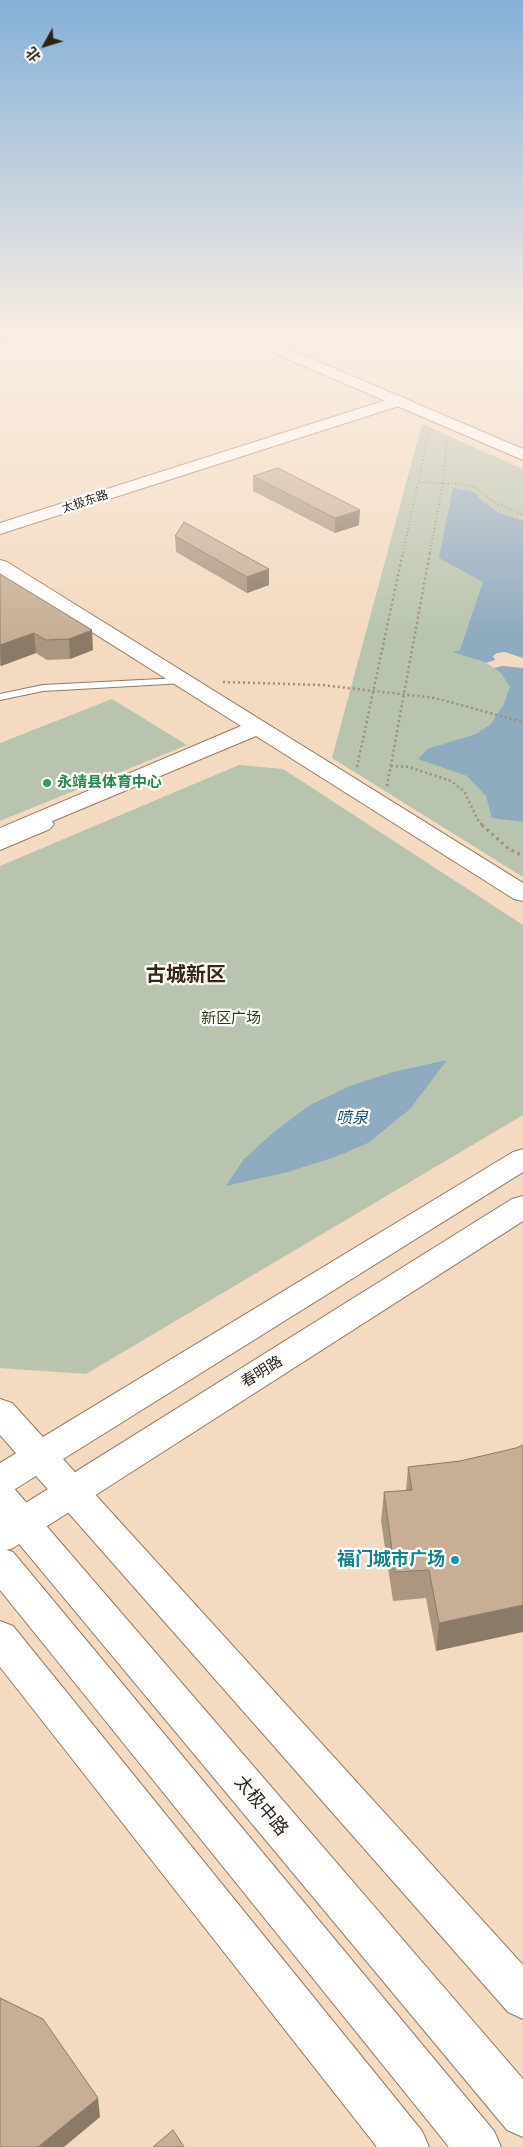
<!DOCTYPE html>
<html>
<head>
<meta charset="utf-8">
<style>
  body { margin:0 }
  #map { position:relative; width:523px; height:2147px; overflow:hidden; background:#f4dac0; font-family:"IBM Plex Sans","Noto Sans SC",sans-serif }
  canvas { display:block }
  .north { position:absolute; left:20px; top:20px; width:50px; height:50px; -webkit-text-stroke:4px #fff; paint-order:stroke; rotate:231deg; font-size:14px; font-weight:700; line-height:20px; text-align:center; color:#2c2319 }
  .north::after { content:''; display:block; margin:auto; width:18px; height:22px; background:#2c2319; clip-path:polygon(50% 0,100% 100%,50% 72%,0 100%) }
</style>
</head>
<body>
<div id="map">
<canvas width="523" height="2147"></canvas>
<div class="north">北</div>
</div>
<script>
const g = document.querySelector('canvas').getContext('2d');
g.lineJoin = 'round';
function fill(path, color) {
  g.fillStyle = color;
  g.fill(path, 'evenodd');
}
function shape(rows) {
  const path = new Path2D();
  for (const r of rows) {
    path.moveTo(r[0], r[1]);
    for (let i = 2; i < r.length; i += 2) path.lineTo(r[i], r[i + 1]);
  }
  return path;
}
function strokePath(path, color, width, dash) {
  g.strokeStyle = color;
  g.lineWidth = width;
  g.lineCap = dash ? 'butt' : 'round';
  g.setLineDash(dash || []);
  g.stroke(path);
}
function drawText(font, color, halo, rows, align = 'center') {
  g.font = font + ' "IBM Plex Sans","Noto Sans SC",sans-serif';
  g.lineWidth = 4.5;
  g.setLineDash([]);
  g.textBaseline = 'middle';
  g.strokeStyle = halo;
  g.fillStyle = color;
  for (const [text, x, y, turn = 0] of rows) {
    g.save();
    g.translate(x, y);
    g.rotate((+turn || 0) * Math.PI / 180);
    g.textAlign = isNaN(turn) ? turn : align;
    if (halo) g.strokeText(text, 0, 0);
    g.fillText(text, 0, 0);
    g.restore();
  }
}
const green = shape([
  [0,335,44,335,0,347],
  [422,424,523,469,523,877,332,758],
  [112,699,187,745,0,821,0,743],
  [239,765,283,769,523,925,523,1115,86,1374,0,1368,0,866]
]);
const water = shape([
  [453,488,474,492,480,499,497,512,523,521,523,822,492,818,486,796,467,776,418,759,427,749,476,734,490,725,504,704,510,687,501,673,485,662,452,652,460,650,483,582,439,558],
  [447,1060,410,1109,368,1143,335,1157,288,1172,226,1186,244,1159,275,1131,310,1105,350,1086,393,1072]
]);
const pier = shape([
  [505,652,523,658,523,668,502,666,494,668,486,663,495,660,493,656,497,653]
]);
const pathFar2 = shape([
  [420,482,460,484,475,487,494,502,523,515],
  [403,553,429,431],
  [430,553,443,483,447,440]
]);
const pathFar1 = shape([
  [223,682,322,685,435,698,523,722],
  [391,766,409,767,451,781,464,791,479,822,484,826],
  [357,767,403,552],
  [387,786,430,552]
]);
const path = shape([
  [482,825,509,849,523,856]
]);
const service = shape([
  [180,678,185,681,184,683,43,691,0,700,0,694,43,685,180,678]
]);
const minor = shape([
  [42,817,50,819,54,824,50,829,0,850,0,834,42,817],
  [0,1399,12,1403,523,1965,523,2019,508,2012,0,1435,0,1399],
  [0,1621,13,1626,422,2131,429,2147,377,2147,0,1667,0,1621]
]);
const tertiary = shape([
  [399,396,405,398,407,401,405,404,0,534,0,523,399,396],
  [0,560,7,562,523,883,523,901,514,899,256,736,0,843,0,828,241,726,0,574,0,560]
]);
const secondary = shape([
  [237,335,256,335,523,449,523,460,239,338,237,335],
  [0,1482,12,1486,523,2079,523,2137,507,2130,0,1521,0,1482],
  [0,1548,13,1552,494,2131,501,2147,449,2147,0,1590,0,1548]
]);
const primary = shape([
  [523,1149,523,1172,12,1491,0,1495,0,1463,513,1152,523,1149],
  [523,1196,523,1221,13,1548,0,1552,0,1519,512,1199,523,1196]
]);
const wall = shape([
  [253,476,359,525,335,533,253,491],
  [175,536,269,569,269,585,247,593,176,552],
  [0,574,93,650,70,659,47,660,36,653,1,666,0,665],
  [460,1461,436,1651,426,1598,393,1601,381,1521,384,1492,406,1491,408,1467]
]);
const shadedWall = shape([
  [360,510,359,525,335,533,335,518],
  [269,569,269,585,247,593,247,577],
  [92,630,93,650,70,659,69,639],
  [34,633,36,653,1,666,0,645],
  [523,1605,523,1632,436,1651,439,1623],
  [98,2098,100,2117,64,2147,38,2147]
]);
const building = shape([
  [278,468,360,510,335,518,253,476,278,468],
  [184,522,269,569,247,577,175,536,184,522],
  [0,574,92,630,69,639,46,640,34,633,0,645,0,574],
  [523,1445,523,1605,439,1623,429,1570,395,1572,384,1492,412,1490,408,1467,460,1461,516,1448,523,1445],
  [0,1998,43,2019,98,2098,38,2147,0,2147,0,1998],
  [173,2130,184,2147,153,2147,173,2130]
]);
const markers = [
  [47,783,5,"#2e9e5b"],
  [455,1560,5,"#0f9aa8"]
];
const farStreetnames = [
  ["太极东路",85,502,-18]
];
const leisureNames = [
  ["永靖县体育中心",57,783]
];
const parkNames = [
  ["新区广场",231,1019]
];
const streetNames = [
  ["春明路",262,1372,-32]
];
const waterNames = [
  ["喷泉",352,1118]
];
const nearCulturenames = [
  ["福门城市广场",445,1560]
];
const nearStreetnames = [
  ["太极中路",261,1806,50]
];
const districtNames = [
  ["古城新区",186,975]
];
fill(green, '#b8c4ae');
fill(water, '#8fabbf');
fill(pier, '#f4dac0');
strokePath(service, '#927b63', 2);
strokePath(minor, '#927b63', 2);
strokePath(tertiary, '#927b63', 2);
strokePath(secondary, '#927b63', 2);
strokePath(primary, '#927b63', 2);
strokePath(pathFar2, '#a08d7a', 2, [1, 2.5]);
strokePath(pathFar1, '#a08d7a', 2.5, [2, 3]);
strokePath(path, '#a08d7a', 3, [2.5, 4]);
fill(service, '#fff');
fill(minor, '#fff');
fill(tertiary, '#fff');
fill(secondary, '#fff');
fill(primary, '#fff');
fill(wall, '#ab9680');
fill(shadedWall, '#8b7a68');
fill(building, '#c7ae95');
strokePath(building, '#8b7a68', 1);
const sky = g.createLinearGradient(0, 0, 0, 636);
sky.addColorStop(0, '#84b0d8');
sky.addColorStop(0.53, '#faeee3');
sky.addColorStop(1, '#faeee300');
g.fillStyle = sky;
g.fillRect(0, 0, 523, 636);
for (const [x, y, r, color] of markers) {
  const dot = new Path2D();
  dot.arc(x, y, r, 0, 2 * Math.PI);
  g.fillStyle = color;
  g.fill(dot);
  strokePath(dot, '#fff', 2);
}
drawText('12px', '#2c2319', '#fff', farStreetnames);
drawText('bold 15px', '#27864d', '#fff', leisureNames, 'left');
drawText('15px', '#263b0e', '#fff', parkNames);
drawText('15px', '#2c2319', '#fff', streetNames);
drawText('italic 16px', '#1b4c6a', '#fff', waterNames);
drawText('bold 18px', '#0d838f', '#fff', nearCulturenames, 'right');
drawText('18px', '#2c2319', '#fff', nearStreetnames);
drawText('bold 20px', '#3a2610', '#fff', districtNames);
</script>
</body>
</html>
